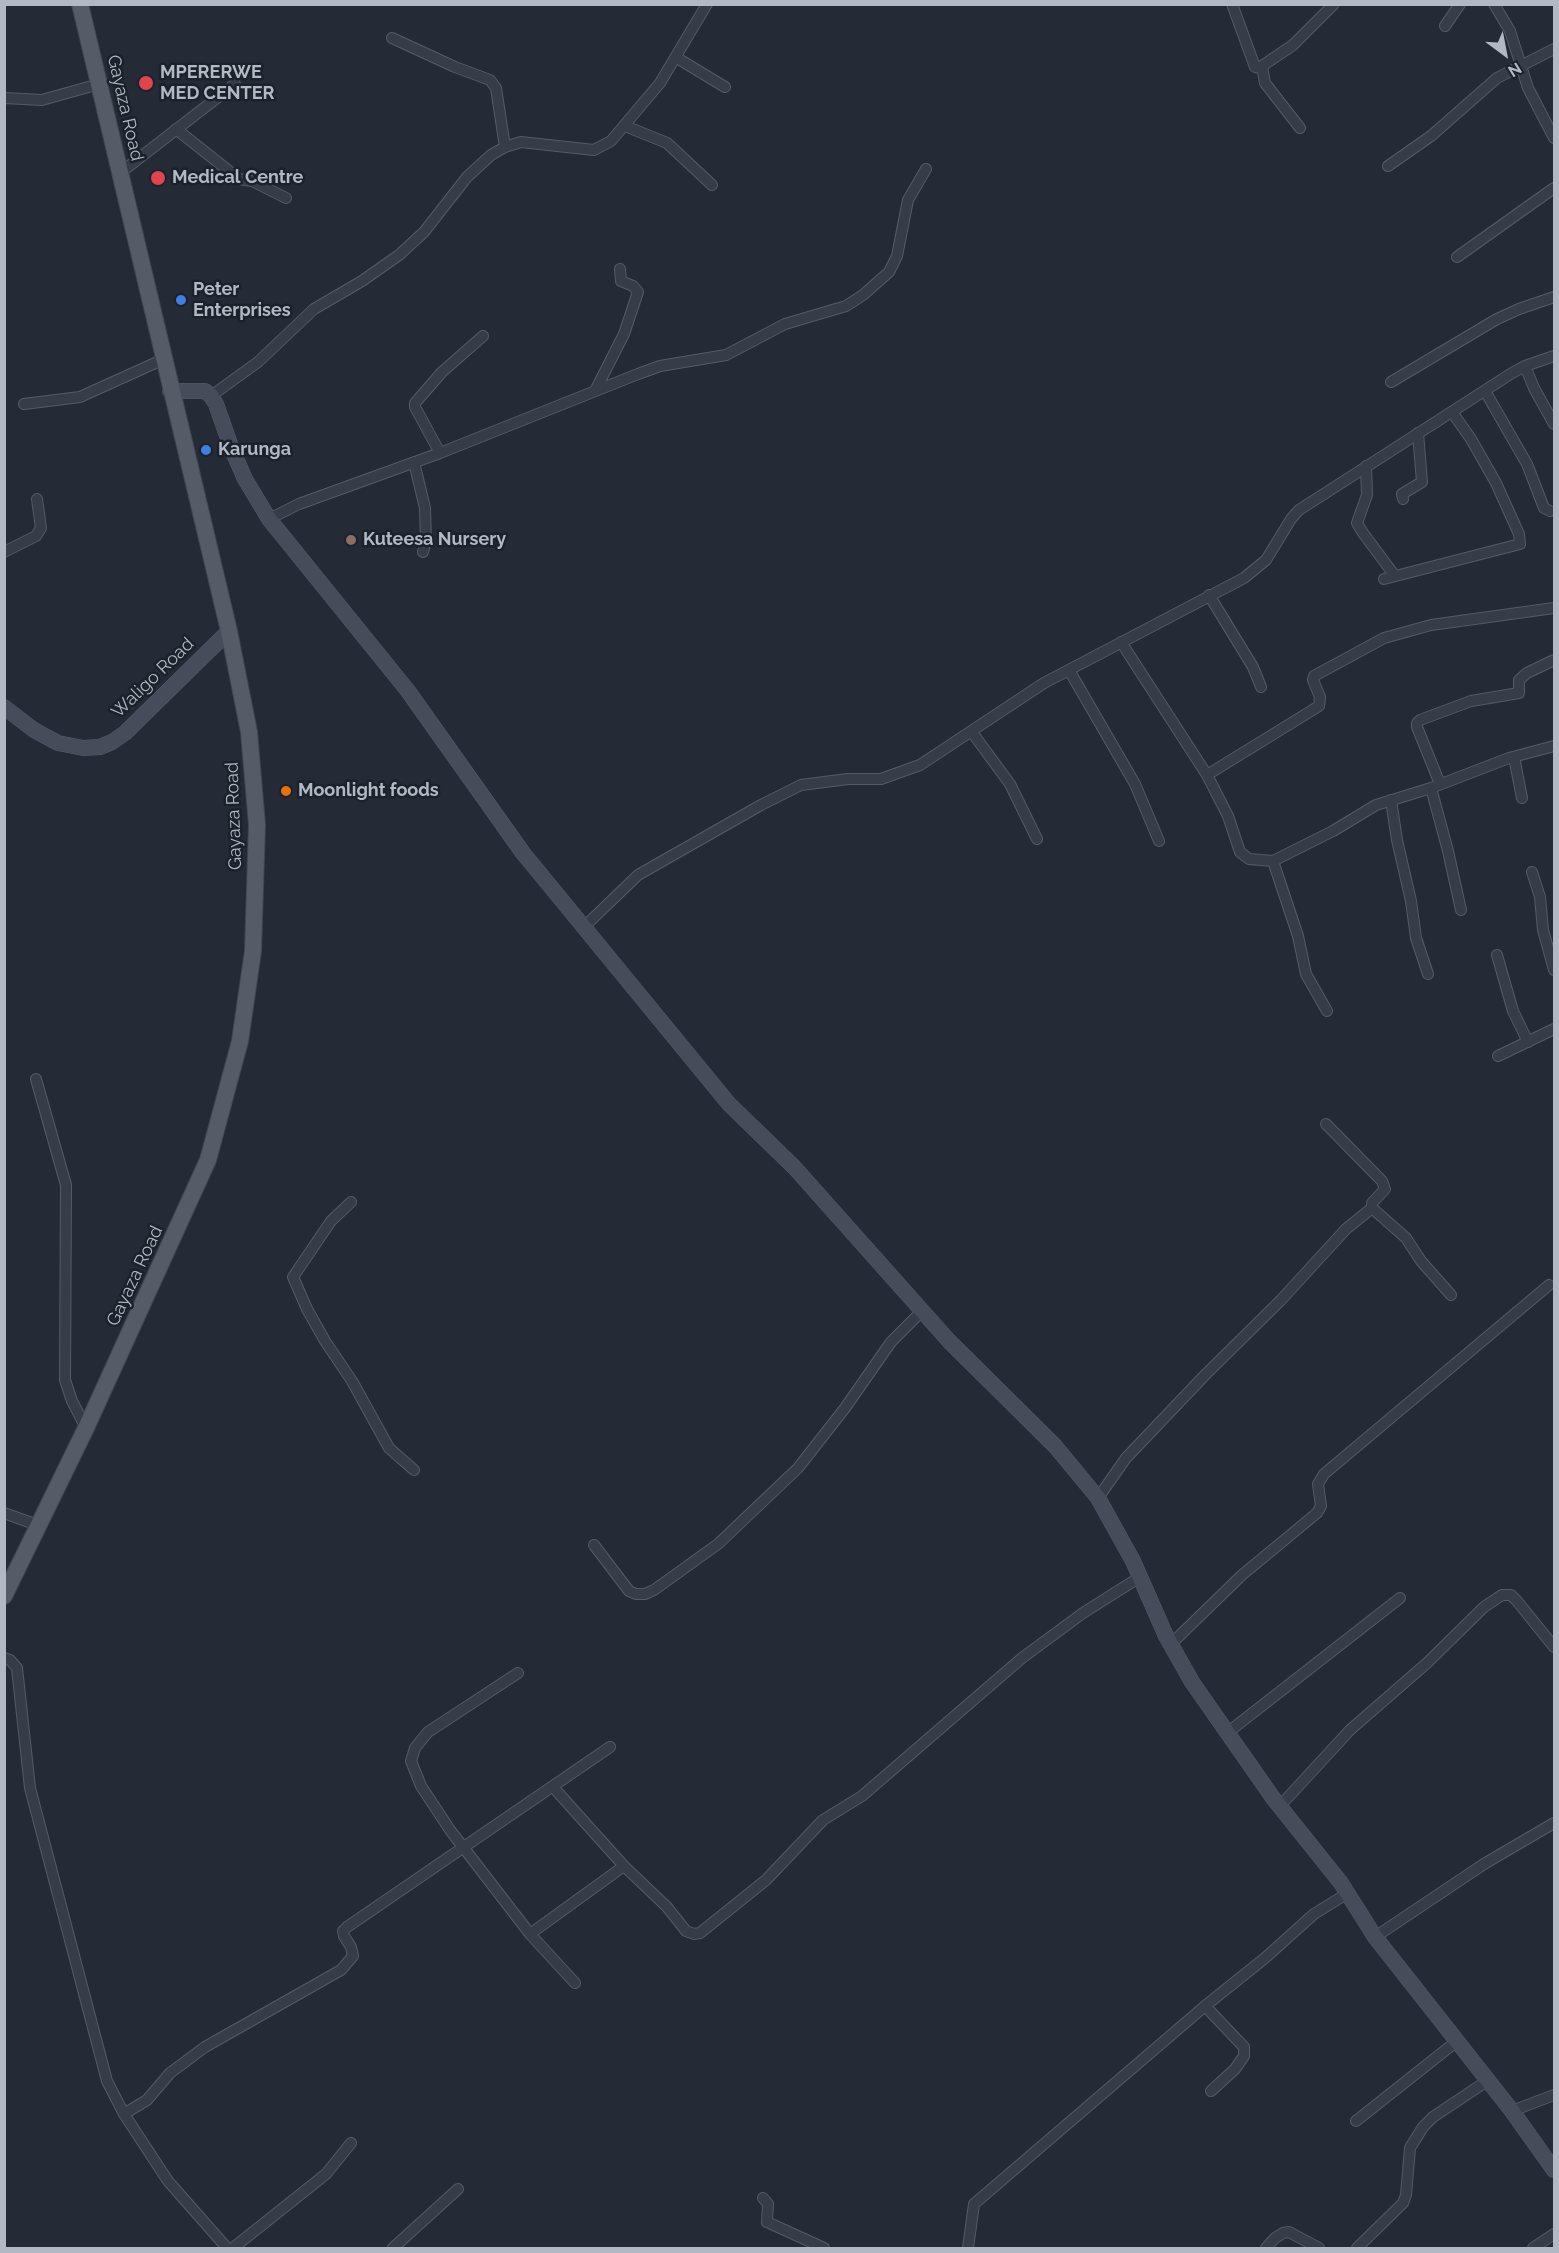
<!DOCTYPE html>
<html>
<head>
<meta charset="utf-8">
<style>
  body { margin:0 }
  #map { position:relative; width:1559px; height:2253px; overflow:hidden; background:#242b37; font-family:Raleway,sans-serif }
  canvas { display:block }
  .frame { position:absolute; inset:0; border:6px solid #b2b8c4; pointer-events:none }
  .north { position:absolute; left:1475px; top:24px; width:60px; height:60px; -webkit-text-stroke:4px #1c222c; paint-order:stroke; rotate:148deg; font-size:16px; font-weight:700; line-height:24px; text-align:center; color:#b2b8c4 }
  .north::after { content:''; display:block; margin:auto; width:21px; height:27px; background:#b2b8c4; clip-path:polygon(50% 0,100% 100%,50% 72%,0 100%) }
</style>
</head>
<body>
<div id="map">
<canvas width="1559" height="2253"></canvas>
<div class="frame"></div>
<div class="north">N</div>
</div>
<script>
const g = document.querySelector('canvas').getContext('2d');
g.lineJoin = 'round';
function shape(rows) {
  const path = new Path2D();
  for (const r of rows) {
    path.moveTo(r[0], r[1]);
    for (let i = 2; i < r.length; i += 2) path.lineTo(r[i], r[i + 1]);
  }
  return path;
}
function strokePath(path, color, width, dash) {
  g.strokeStyle = color;
  g.lineWidth = width;
  g.lineCap = dash ? 'butt' : 'round';
  g.setLineDash(dash || []);
  g.stroke(path);
}
function drawText(font, color, halo, rows, align = 'center') {
  g.font = font + ' Raleway,sans-serif';
  g.lineWidth = 5;
  g.setLineDash([]);
  g.textBaseline = 'middle';
  g.strokeStyle = halo;
  g.fillStyle = color;
  for (const [text, x, y, turn = 0] of rows) {
    g.save();
    g.translate(x, y);
    g.rotate((+turn || 0) * Math.PI / 180);
    g.textAlign = isNaN(turn) ? turn : align;
    if (halo) g.strokeText(text, 0, 0);
    g.fillText(text, 0, 0);
    g.restore();
  }
}
const street = shape([
  [1232,4,1255,67,1259,68,1293,45,1334,4],
  [1494,4,1510,31,1528,88,1554,138],
  [1445,26,1460,4],
  [392,38,455,67,490,80,496,88,505,147],
  [677,58,725,87],
  [1262,67,1265,83,1300,128],
  [4,98,42,100,99,84],
  [625,126,667,143,712,185],
  [176,129,239,179,252,181,286,198],
  [1388,166,1431,136,1497,78,1554,49],
  [120,173,235,84],
  [1457,257,1554,188],
  [1525,366,1534,388,1554,424],
  [1391,382,1497,319,1519,309,1554,297],
  [595,391,624,334,638,292,633,286,621,281,620,269],
  [1485,391,1527,464,1544,508,1550,511],
  [211,396,258,362,314,309,362,281,399,255,424,232,467,177,491,155,505,147,521,142,594,150,611,141,660,83,707,4],
  [24,404,80,397,164,359],
  [440,453,415,407,415,403,442,372,483,336],
  [414,462,425,508,426,541,423,552],
  [1366,466,1367,495,1357,523,1363,533,1395,576],
  [1403,499,1402,494,1422,482,1418,433],
  [269,519,299,504,440,453,638,374,660,366,726,355,785,324,846,306,863,295,889,272,897,256,908,200,926,169],
  [4,552,36,536,41,528,37,499],
  [1384,579,1520,544,1519,534,1496,483,1471,439,1452,412],
  [1209,595,1253,667,1261,687],
  [1121,642,1207,775,1228,816,1240,852,1249,859,1273,861,1333,831,1376,805,1431,788,1509,758,1554,746],
  [1069,670,1135,784,1159,841],
  [971,731,1010,784,1037,839],
  [1514,757,1522,798],
  [1207,775,1319,706,1320,697,1313,680,1314,676,1384,638,1431,625,1554,608],
  [1440,784,1417,727,1417,723,1420,720,1471,701,1519,693,1519,680,1527,673,1554,660],
  [1431,788,1448,851,1461,910],
  [1391,800,1397,840,1411,901,1416,938,1428,974],
  [1273,861,1298,936,1306,974,1327,1011],
  [1532,872,1540,897,1543,930,1554,970],
  [584,927,638,875,761,805,801,785,848,779,881,779,920,765,1044,683,1244,578,1266,560,1291,519,1299,510,1512,373,1525,366,1554,356],
  [1497,955,1513,1011,1528,1042],
  [1498,1056,1554,1029],
  [36,1079,66,1185,65,1380,72,1401,86,1428],
  [1326,1124,1382,1181,1385,1189,1372,1203,1372,1208,1406,1238,1421,1261,1451,1295],
  [351,1202,331,1221,293,1277,307,1309,325,1341,352,1381,389,1448,414,1470],
  [1098,1498,1126,1458,1205,1375,1281,1300,1346,1229,1372,1208],
  [4,1513,40,1526],
  [594,1545,629,1591,636,1594,645,1594,654,1590,718,1544,798,1468,845,1408,891,1342,922,1311],
  [1171,1644,1242,1575,1317,1513,1321,1506,1318,1484,1324,1474,1549,1285],
  [4,1658,10,1660,17,1668,30,1788,107,2081,124,2114,168,2181,227,2248],
  [518,1673,428,1732,415,1748,411,1761,421,1786,450,1830,530,1934,575,1983],
  [1227,1733,1400,1598],
  [553,1787,624,1866,667,1907,686,1931,694,1934,700,1933,766,1880,823,1820,862,1796,1022,1658,1083,1613,1140,1577],
  [1280,1806,1350,1730,1427,1663,1484,1607,1502,1595,1511,1595,1517,1601,1554,1647],
  [530,1934,624,1866],
  [1375,1937,1484,1864,1554,1823],
  [1211,2091,1235,2069,1244,2056,1244,2047,1205,2006,1265,1958,1314,1914,1348,1893],
  [1512,2111,1554,2095],
  [124,2114,147,2100,170,2073,205,2047,341,1970,353,1956,351,1947,344,1936,343,1931,347,1927,610,1747],
  [1356,2121,1457,2041],
  [763,2198,768,2204,767,2222,824,2248],
  [233,2248,326,2174,351,2143],
  [393,2248,458,2189],
  [968,2248,974,2204,1205,2006],
  [1266,2248,1275,2238,1283,2233,1289,2232,1319,2248],
  [1357,2248,1403,2203,1406,2195,1410,2148,1423,2127,1433,2117,1487,2081],
  [1533,2248,1554,2234]
]);
const secondary = shape([
  [170,391,205,391,211,396,216,404,231,447,245,479,269,519,408,691,523,853,729,1104,794,1167,949,1341,1055,1446,1098,1498,1133,1561,1166,1636,1192,1682,1273,1798,1341,1883,1375,1937,1512,2111,1554,2170],
  [4,707,34,730,58,743,83,748,100,747,112,742,125,733,229,631]
]);
const primary = shape([
  [4,1596,86,1428,208,1160,240,1041,253,951,257,825,249,732,229,631,80,4]
]);
const markers = [
  [146,83,8,"#e0444e"],
  [158,178,8,"#e0444e"],
  [181,300,6,"#3f7fe0"],
  [206,450,6,"#3f7fe0"],
  [351,540,6,"#8d6e63"],
  [286,791,6,"#e8710a"]
];
const poiNames = [
  ["MPERERWE",160,73],
  ["MED CENTER",160,94],
  ["Medical Centre",172,178],
  ["Peter",193,290],
  ["Enterprises",193,311],
  ["Karunga",218,450],
  ["Kuteesa Nursery",363,540],
  ["Moonlight foods",298,791]
];
const streetNames = [
  ["Gayaza Road",125,108,77],
  ["Waligo Road",153,678,-44],
  ["Gayaza Road",234,816,-92],
  ["Gayaza Road",135,1276,-65]
];
strokePath(street, '#555b66', 12);
strokePath(secondary, '#555b66', 16);
strokePath(primary, '#404651', 18);
strokePath(street, '#373d48', 10);
strokePath(secondary, '#464c5a', 15);
strokePath(primary, '#555c68', 16);
for (const [x, y, r, color] of markers) {
  const dot = new Path2D();
  dot.arc(x, y, r, 0, 2 * Math.PI);
  g.fillStyle = color;
  g.fill(dot);
  strokePath(dot, '#1c222c', 2);
}
drawText('bold 18px', '#b2b8c4', '#1c222c', poiNames, 'left');
drawText('18px', '#b2b8c4', '#1c222c', streetNames);
</script>
</body>
</html>
